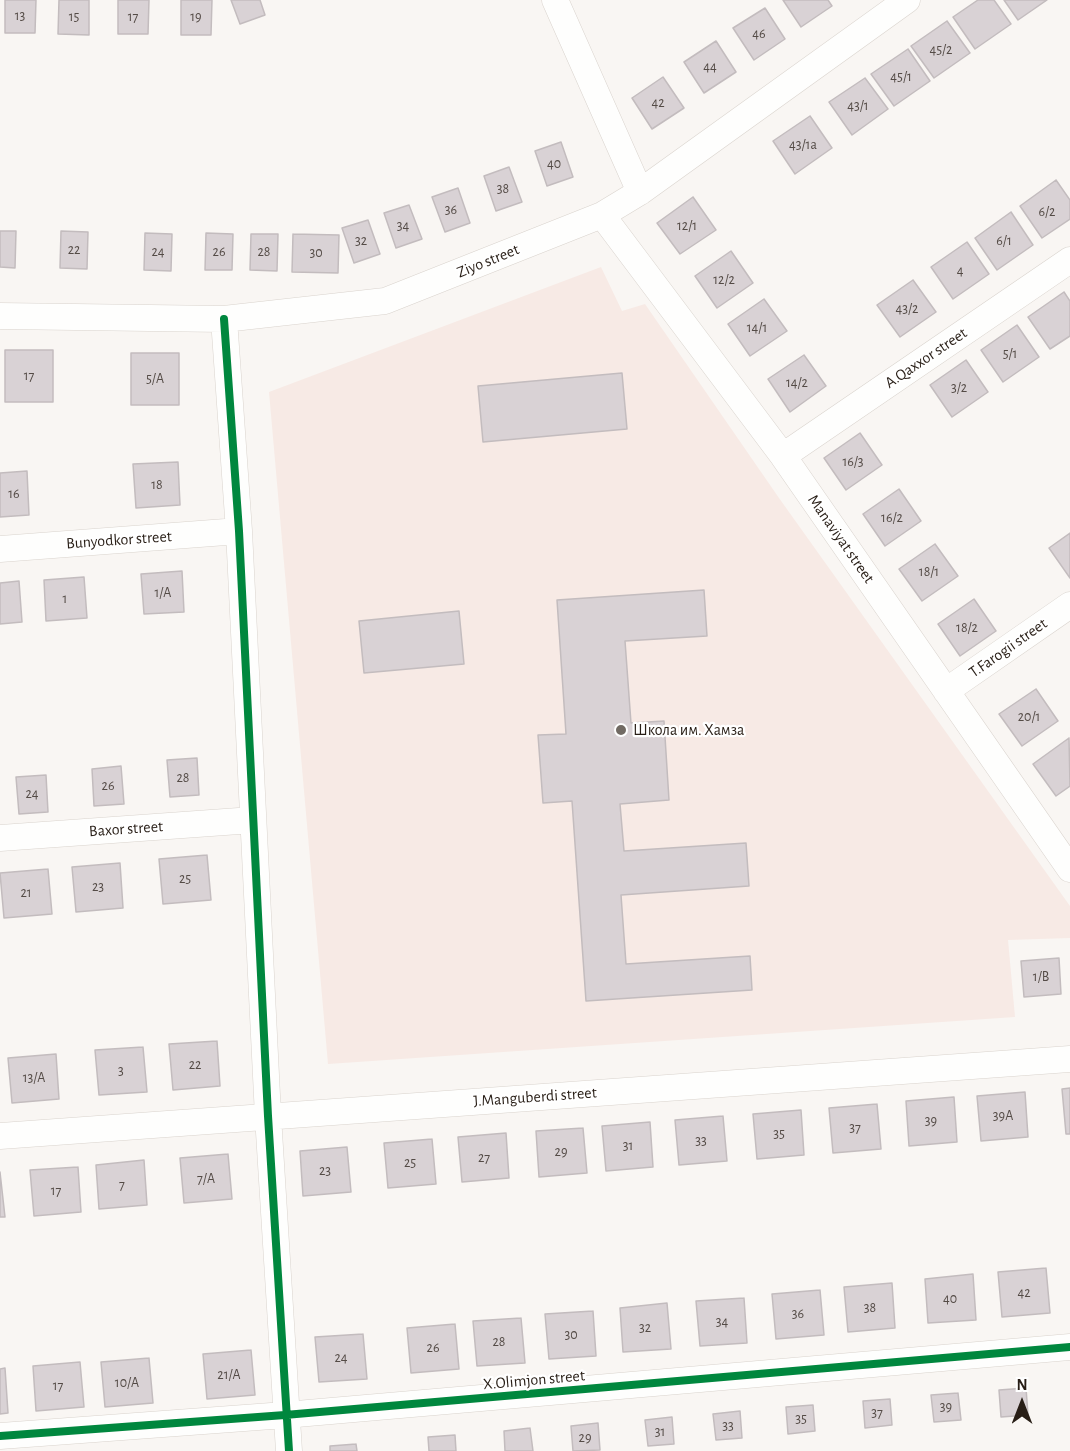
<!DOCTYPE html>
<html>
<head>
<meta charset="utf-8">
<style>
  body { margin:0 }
  #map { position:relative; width:1070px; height:1451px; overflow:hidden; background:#f9f6f3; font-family:"Alegreya Sans",sans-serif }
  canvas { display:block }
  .north { position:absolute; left:992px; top:1373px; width:60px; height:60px; -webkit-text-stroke:4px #fff; paint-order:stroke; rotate:0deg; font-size:16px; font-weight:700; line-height:24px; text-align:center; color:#281e16 }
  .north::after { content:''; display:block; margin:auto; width:21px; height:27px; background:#281e16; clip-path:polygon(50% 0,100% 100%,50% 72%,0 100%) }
</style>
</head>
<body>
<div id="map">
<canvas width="1070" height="1451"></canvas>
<div class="north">N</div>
</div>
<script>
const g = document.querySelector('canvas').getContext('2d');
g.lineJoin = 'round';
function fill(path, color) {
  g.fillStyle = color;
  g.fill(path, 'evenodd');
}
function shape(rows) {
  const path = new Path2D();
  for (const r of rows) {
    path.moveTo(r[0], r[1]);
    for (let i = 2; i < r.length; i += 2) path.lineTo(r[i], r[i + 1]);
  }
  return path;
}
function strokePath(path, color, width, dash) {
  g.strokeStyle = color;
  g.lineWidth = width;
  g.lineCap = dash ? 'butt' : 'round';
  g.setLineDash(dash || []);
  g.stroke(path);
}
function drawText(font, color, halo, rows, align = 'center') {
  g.font = font + ' "Alegreya Sans",sans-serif';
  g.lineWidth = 4.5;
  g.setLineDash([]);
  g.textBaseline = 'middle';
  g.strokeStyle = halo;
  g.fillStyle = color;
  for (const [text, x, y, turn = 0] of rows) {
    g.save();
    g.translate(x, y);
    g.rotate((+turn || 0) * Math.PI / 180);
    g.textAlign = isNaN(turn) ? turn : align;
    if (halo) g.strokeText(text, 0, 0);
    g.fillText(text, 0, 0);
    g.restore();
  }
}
const education = shape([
  [601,267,622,311,645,304,779,498,1070,906,1070,938,1008,940,1015,1017,328,1064,269,392]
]);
const building = shape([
  [5,0,36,0,35,33,5,33,5,0],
  [59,0,89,0,89,35,58,34,59,0],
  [118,0,149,0,148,34,118,34,118,0],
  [181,0,212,0,211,35,181,35,181,0],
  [231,0,260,0,265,15,240,24,231,0],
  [783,0,828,0,832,6,801,27,783,0],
  [978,0,994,0,1011,24,975,49,953,17,978,0],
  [1004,0,1047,0,1018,20,1004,0],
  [765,8,785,39,754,60,733,28,765,8],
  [947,21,970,53,934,78,911,46,947,21],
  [716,41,736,72,704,93,684,62,716,41],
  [908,49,930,81,894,106,871,74,908,49],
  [663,77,684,108,652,129,632,98,663,77],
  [865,78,888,109,852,135,829,102,865,78],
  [810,116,832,148,795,174,773,141,810,116],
  [561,142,573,177,547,186,535,151,561,142],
  [509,167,522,202,496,211,484,176,509,167],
  [1056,180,1070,200,1070,219,1042,238,1020,206,1056,180],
  [458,188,470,223,445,232,432,197,458,188],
  [693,197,716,230,680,254,657,223,693,197],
  [409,205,422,239,396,248,384,213,409,205],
  [1011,212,1033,245,997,270,975,238,1011,212],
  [368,220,380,254,354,263,342,228,368,220],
  [0,231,16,231,15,268,0,267,0,231],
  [61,231,88,232,87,269,60,268,61,231],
  [145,233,172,234,171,271,144,270,145,233],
  [206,233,233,234,232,270,205,270,206,233],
  [251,234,278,234,277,271,250,270,251,234],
  [293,234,339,235,338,273,292,272,293,234],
  [967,242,989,274,953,299,931,267,967,242],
  [731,251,753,283,717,308,695,276,731,251],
  [913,280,936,312,900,337,877,305,913,280],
  [1064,292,1070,301,1070,336,1050,349,1028,317,1064,292],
  [764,299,787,331,750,356,728,324,764,299],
  [1017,325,1039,357,1003,382,981,350,1017,325],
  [5,350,53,350,53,402,5,402,5,350],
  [131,353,179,353,179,405,131,405,131,353],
  [804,355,826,386,790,412,768,379,804,355],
  [966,360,988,392,952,417,930,385,966,360],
  [622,373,627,429,483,442,478,386,622,373],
  [860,433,882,465,846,490,824,458,860,433],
  [178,462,180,505,136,508,133,464,178,462],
  [27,471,29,515,0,517,0,473,27,471],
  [899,489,921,521,885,546,863,514,899,489],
  [1070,533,1070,578,1049,548,1070,533],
  [935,544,958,576,922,601,899,569,935,544],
  [182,571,184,612,144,614,141,574,182,571],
  [84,577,87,618,46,621,44,580,84,577],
  [19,581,22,622,0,624,0,583,19,581],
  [704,590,707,636,625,641,631,723,664,721,669,800,620,804,624,851,746,843,749,886,621,895,626,964,750,956,752,990,586,1001,572,801,543,803,538,735,566,734,557,600,704,590],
  [974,599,996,631,960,656,938,624,974,599],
  [459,611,464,664,364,673,359,621,459,611],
  [1036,689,1058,721,1022,746,999,714,1036,689],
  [1069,738,1070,786,1056,796,1033,764,1069,738],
  [197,758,199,795,170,797,167,760,197,758],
  [121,766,124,804,94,806,92,769,121,766],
  [46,775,48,812,19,814,16,777,46,775],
  [207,855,211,900,163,904,159,859,207,855],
  [120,863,123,908,76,912,72,867,120,863],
  [48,869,52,914,4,918,0,873,48,869],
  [1059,958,1061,994,1024,997,1021,961,1059,958],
  [217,1041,220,1086,173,1090,169,1044,217,1041],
  [143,1047,147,1092,99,1095,95,1050,143,1047],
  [56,1054,59,1099,12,1103,8,1058,56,1054],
  [1070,1088,1070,1134,1066,1134,1062,1089,1070,1088],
  [1025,1092,1028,1137,981,1141,977,1096,1025,1092],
  [954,1097,957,1142,909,1146,906,1101,954,1097],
  [877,1104,881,1149,833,1153,829,1108,877,1104],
  [801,1110,804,1155,757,1159,753,1114,801,1110],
  [723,1116,727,1161,679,1165,675,1120,723,1116],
  [650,1122,653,1167,606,1171,602,1126,650,1122],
  [583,1128,587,1173,539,1177,536,1131,583,1128],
  [506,1133,509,1178,462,1182,458,1137,506,1133],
  [432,1139,436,1184,388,1188,384,1143,432,1139],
  [347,1147,351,1192,303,1196,300,1151,347,1147],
  [228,1154,232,1199,184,1203,180,1158,228,1154],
  [144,1160,147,1205,99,1209,96,1165,144,1160],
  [78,1167,81,1212,34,1216,30,1170,78,1167],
  [0,1172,5,1217,0,1217,0,1172],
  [1046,1268,1050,1313,1002,1317,998,1272,1046,1268],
  [973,1274,976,1320,928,1323,925,1279,973,1274],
  [892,1283,895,1328,848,1332,844,1287,892,1283],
  [820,1290,824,1335,776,1339,772,1294,820,1290],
  [744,1298,747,1343,700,1346,696,1301,744,1298],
  [667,1303,671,1349,623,1352,620,1308,667,1303],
  [593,1311,596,1356,549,1359,545,1314,593,1311],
  [521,1318,525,1363,477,1366,473,1321,521,1318],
  [455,1324,459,1369,411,1373,407,1328,455,1324],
  [363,1334,367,1379,319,1382,315,1337,363,1334],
  [251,1350,255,1395,207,1399,203,1354,251,1350],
  [149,1358,153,1403,105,1407,101,1362,149,1358],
  [80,1362,84,1407,36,1411,33,1366,80,1362],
  [5,1368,8,1413,0,1414,0,1369,5,1368],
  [1026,1388,1028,1415,1001,1417,999,1390,1026,1388],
  [958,1393,961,1420,934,1422,931,1395,958,1393],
  [890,1399,892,1425,865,1428,863,1401,890,1399],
  [813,1405,815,1431,788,1434,786,1407,813,1405],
  [740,1411,742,1438,716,1440,713,1414,740,1411],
  [672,1417,674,1444,648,1446,645,1420,672,1417],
  [598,1423,600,1450,573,1451,571,1426,598,1423],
  [530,1428,533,1451,505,1451,504,1431,530,1428],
  [455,1435,456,1451,429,1451,428,1437,455,1435],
  [356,1444,357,1451,330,1451,330,1446,356,1444]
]);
const street = shape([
  [555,0,640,192],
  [602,215,783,456,1070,869],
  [0,316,224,319,385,301,602,215,640,192,907,0],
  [224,319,239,531,268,1116,289,1451],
  [783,456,1070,260],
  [0,549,239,531],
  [946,691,1070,605],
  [0,838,253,820],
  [0,1136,1070,1059],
  [0,1436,285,1415,1070,1347]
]);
const cycleway = shape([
  [224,319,239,531,268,1116,289,1451],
  [0,1436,285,1415,1070,1347]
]);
const markers = [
  [621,730,6,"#716a63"]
];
const numberNames = [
  ["13",20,16],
  ["15",74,17],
  ["17",133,17],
  ["19",196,17],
  ["46",759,34],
  ["45/2",941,50],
  ["44",710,67],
  ["45/1",901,77],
  ["42",658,103],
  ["43/1",858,106],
  ["43/1a",803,145],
  ["40",554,164],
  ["38",503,189],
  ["36",451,210],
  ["6/2",1047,212],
  ["34",403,226],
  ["12/1",687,226],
  ["32",361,241],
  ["6/1",1004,241],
  ["22",74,250],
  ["24",158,252],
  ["26",219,252],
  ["28",264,252],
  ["30",316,253],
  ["4",960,271],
  ["12/2",724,280],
  ["43/2",907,309],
  ["14/1",757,328],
  ["5/1",1010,354],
  ["17",29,376],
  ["5/A",155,379],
  ["14/2",797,383],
  ["3/2",959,388],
  ["16/3",853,462],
  ["18",157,485],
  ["16",14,494],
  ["16/2",892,518],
  ["18/1",929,572],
  ["1/A",163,593],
  ["1",65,599],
  ["18/2",967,628],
  ["20/1",1029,717],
  ["28",183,778],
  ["26",108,786],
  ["24",32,794],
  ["25",185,879],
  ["23",98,887],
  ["21",26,893],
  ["1/B",1041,977],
  ["22",195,1065],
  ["3",121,1071],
  ["13/A",34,1078],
  ["39A",1003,1116],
  ["39",931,1121],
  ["37",855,1128],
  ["35",779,1134],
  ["33",701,1141],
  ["31",628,1146],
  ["29",561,1152],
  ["27",484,1158],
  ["25",410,1163],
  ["23",325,1171],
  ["7/A",206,1179],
  ["7",122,1185],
  ["17",56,1191],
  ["42",1024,1293],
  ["40",950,1299],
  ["38",870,1308],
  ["36",798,1314],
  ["34",722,1322],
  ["32",645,1328],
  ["30",571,1335],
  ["28",499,1342],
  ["26",433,1348],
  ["24",341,1358],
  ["21/A",229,1375],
  ["10/A",127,1383],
  ["17",58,1386],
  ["39",946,1407],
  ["37",877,1413],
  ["35",801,1419],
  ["33",728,1426],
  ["31",660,1432],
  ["29",585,1438]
];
const streetNames = [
  ["Ziyo street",488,261,-22],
  ["A.Qaxxor street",926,358,-34],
  ["Manaviyat street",841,539,55],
  ["Bunyodkor street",119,540,-4],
  ["T.Farogii street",1008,648,-35],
  ["Baxor street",126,829,-4],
  ["J.Manguberdi street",535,1097,-4],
  ["X.Olimjon street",534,1380,-5]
];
const poiNames = [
  ["Школа им. Хамза",633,730]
];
fill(education, '#f7eae5');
fill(building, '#d9d2d5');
strokePath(building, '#c3bcbe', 1.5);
strokePath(street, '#d9d3cd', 27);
strokePath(street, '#fefefd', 26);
strokePath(cycleway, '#00873e', 8);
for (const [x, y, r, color] of markers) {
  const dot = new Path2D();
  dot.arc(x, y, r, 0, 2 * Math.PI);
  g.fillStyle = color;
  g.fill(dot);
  strokePath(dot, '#fff', 2);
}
drawText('14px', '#544b46', null, numberNames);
drawText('16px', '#281e16', '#fff', streetNames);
drawText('16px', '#281e16', '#fff', poiNames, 'left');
</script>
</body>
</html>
